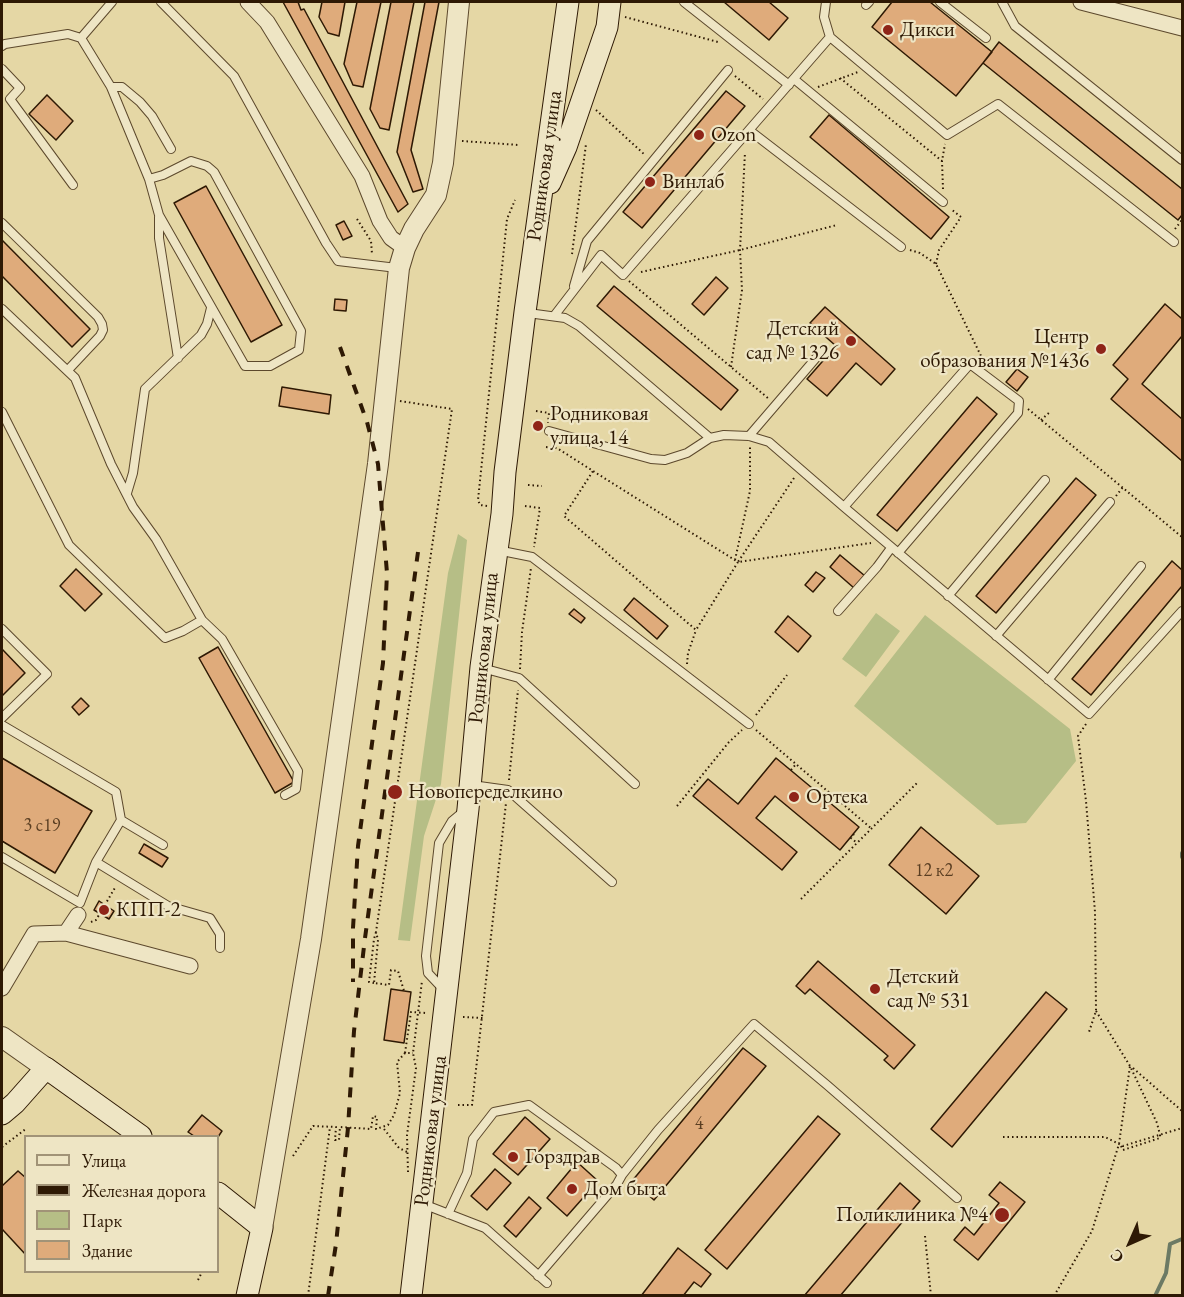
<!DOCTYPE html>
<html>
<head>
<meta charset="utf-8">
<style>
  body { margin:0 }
  #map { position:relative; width:1184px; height:1297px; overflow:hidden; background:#e5d7a5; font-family:"EB Garamond",serif }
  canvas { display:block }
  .frame { position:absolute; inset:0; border:3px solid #2e1904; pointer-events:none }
  .legend { position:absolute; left:24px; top:1135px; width:195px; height:138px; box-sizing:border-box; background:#eee5c4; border:2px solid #a19377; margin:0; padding:8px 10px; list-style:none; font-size:18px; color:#2e1904 }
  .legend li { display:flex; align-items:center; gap:12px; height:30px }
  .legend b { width:30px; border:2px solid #a19377 }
  .north { position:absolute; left:1100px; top:1213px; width:60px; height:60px; -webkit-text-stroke:4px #eee5c4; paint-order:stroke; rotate:225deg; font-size:16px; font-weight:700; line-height:24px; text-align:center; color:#2e1904 }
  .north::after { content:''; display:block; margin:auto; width:21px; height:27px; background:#2e1904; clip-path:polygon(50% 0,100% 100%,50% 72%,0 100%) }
</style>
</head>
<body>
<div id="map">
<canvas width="1184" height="1297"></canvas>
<div class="frame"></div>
<ul class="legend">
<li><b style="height:8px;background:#eee5c4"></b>Улица</li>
<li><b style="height:8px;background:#2e1904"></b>Железная дорога</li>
<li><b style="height:16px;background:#b6be86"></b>Парк</li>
<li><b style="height:16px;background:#dfab7b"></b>Здание</li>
</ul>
<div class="north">С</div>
</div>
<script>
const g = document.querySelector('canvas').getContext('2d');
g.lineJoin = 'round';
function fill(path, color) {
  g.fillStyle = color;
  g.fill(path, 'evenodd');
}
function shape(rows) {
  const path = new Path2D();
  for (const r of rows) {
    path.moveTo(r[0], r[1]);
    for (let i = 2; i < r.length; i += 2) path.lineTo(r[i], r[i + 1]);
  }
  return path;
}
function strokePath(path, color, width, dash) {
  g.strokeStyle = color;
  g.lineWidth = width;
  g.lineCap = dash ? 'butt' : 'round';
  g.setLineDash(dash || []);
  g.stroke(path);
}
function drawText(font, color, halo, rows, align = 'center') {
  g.font = font + ' "EB Garamond",serif';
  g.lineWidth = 4.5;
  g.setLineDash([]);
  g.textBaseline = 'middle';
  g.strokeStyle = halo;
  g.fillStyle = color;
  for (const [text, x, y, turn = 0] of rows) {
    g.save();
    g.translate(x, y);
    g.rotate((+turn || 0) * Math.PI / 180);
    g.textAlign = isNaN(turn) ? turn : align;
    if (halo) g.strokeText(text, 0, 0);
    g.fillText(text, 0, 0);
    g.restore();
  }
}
const green = shape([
  [458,534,467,540,441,784,424,836,410,941,398,940,448,573],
  [876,613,900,631,866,677,842,659],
  [925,615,1070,729,1076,761,1026,823,997,825,854,706]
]);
const stream = shape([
  [1182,853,1182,857],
  [1155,1296,1166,1273,1170,1244,1182,1239]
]);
const building = shape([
  [283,2,298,2,301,10,304,9,408,204,398,212,283,2],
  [322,2,345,2,339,36,328,33,319,17,322,2],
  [357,2,381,2,363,87,353,85,344,64,357,2],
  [391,2,414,2,389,130,380,128,370,109,391,2],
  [425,2,439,2,411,150,423,189,413,192,397,152,425,2],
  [724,2,769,2,788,18,769,40,724,2],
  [892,2,930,2,992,52,956,96,872,27,892,2],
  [999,42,1182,189,1182,215,1178,220,983,63,999,42],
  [726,91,745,106,642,228,623,212,726,91],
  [47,95,73,121,56,140,29,114,47,95],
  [829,115,949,217,931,239,810,137,829,115],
  [206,186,282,325,251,342,174,203,206,186],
  [344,221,352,236,343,240,336,225,344,221],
  [2,240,90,329,72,347,2,276,2,240],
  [716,277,728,288,704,315,692,304,716,277],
  [614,286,738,390,721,410,597,306,614,286],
  [335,299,347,300,346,311,334,310,335,299],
  [1165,304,1181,318,1182,316,1182,336,1142,384,1182,419,1182,461,1111,399,1128,379,1113,365,1165,304],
  [825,307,895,369,881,385,856,363,827,396,807,379,836,346,810,323,825,307],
  [1017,369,1028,377,1017,391,1006,382,1017,369],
  [282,387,331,395,329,414,279,406,282,387],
  [977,397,997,414,897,531,877,515,977,397],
  [1076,478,1096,495,996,613,976,596,1076,478],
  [840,555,865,576,854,588,830,567,840,555],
  [1172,561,1182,570,1182,586,1091,695,1072,679,1172,561],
  [76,569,102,594,85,611,60,586,76,569],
  [816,572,825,578,813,592,805,585,816,572],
  [634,598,668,626,657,639,624,610,634,598],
  [574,609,585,618,581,623,569,614,574,609],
  [788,616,811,636,798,652,775,632,788,616],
  [218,647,294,782,275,793,199,658,218,647],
  [2,649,25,673,2,696,2,649],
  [81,698,89,706,79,715,72,707,81,698],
  [2,758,92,811,55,873,2,841,2,758],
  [776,758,859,827,840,850,775,796,756,818,797,852,782,870,693,796,708,779,738,804,776,758],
  [921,827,979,876,946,914,889,865,921,827],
  [144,844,168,858,162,867,139,853,144,844],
  [99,901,114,911,109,919,94,910,99,901],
  [818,961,915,1045,894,1069,884,1060,888,1056,810,989,805,994,796,986,818,961],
  [391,989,411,992,404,1043,384,1040,391,989],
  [1046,992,1067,1009,952,1147,931,1129,1046,992],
  [743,1048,766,1066,654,1200,632,1181,743,1048],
  [202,1115,222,1131,218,1137,194,1136,188,1132,202,1115],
  [818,1116,840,1134,727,1269,705,1250,818,1116],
  [525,1117,550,1139,518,1175,493,1154,525,1117],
  [577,1162,598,1181,567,1216,547,1198,577,1162],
  [495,1169,511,1183,487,1210,471,1196,495,1169],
  [18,1171,26,1178,26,1255,2,1229,2,1186,18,1171],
  [1000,1182,1025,1202,978,1260,954,1240,965,1227,974,1235,999,1203,989,1195,1000,1182],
  [900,1183,920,1201,840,1296,804,1296,900,1183],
  [529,1197,541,1208,516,1237,504,1226,529,1197],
  [678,1248,711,1274,701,1287,694,1282,683,1296,641,1296,678,1248]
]);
const path = shape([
  [625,17,718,42],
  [735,76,763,99],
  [840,78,942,161],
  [818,87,858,72],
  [596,110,645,155],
  [462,141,519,145],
  [943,189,942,161,945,144],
  [357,219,371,241,372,254],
  [1175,229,1182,220],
  [910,250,920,253,936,264,984,362],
  [572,254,586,144],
  [936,264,939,250,961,217,951,209],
  [641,272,740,250,837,225],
  [629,281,769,399],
  [731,367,742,290,740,250,745,152],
  [400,401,452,409,376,932,378,940,374,983,389,985,391,970,398,971,404,991],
  [1028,409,1182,537],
  [536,411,549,413,548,423],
  [1041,420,1051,411],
  [546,447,557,448,593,471,738,562,696,630,564,516,593,471],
  [794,478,738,562,871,543],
  [528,485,542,486],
  [1116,496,1123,487],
  [487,506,480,505,478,500,507,219,515,200],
  [525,506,540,508,534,547],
  [735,560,750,491,750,447],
  [687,664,688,653,696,630],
  [520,669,522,632,531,568],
  [756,715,787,675],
  [1086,724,1078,736,1086,801,1095,912,1096,1011,1089,1032],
  [756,730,872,829],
  [791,770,796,764],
  [509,780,518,690],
  [677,806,729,742,742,730],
  [854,834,851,838,857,843],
  [801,899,917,783],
  [91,922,96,920,116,886],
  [374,983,369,982,374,939,376,932],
  [1096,1011,1130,1066,1157,1123,1160,1135],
  [463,1017,483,1018],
  [405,1053,411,1012,426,1013],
  [1133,1068,1182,1111],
  [458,1105,472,1105,506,803],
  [384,1129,399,1148,407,1152],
  [1003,1137,1105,1137,1123,1146,1182,1128],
  [1121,1146,1123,1150,1160,1138,1160,1135],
  [2,1147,27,1128],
  [293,1156,313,1126,336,1127,335,1140,339,1140,340,1127,371,1129,373,1116,377,1117,376,1129,388,1125,394,1115,400,1093,397,1062,405,1053,413,1053],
  [408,1172,407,1135,416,1068,413,1053,422,981],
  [925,1236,931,1296],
  [198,1280,202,1272],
  [308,1296,330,1127],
  [1054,1296,1092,1231,1119,1144,1130,1066]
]);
const service = shape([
  [161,2,234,76,326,243,338,261,397,268],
  [684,2,789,85],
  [826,2,824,17,830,37,947,135,998,104,1174,242],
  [940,2,986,38],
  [1002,2,1015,26,1182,160],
  [866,5,869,2],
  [81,38,112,2],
  [2,46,5,44,68,34,81,38,111,87,149,179,159,215,245,366,270,366,299,350,301,331,214,172,207,166,191,161,163,175,149,179],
  [2,69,20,88,10,99,73,185],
  [794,79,943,202],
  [111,87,122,87,140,102,152,116,171,149],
  [749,130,901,247],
  [159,217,159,238,178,358],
  [2,223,98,317,102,324,103,330,100,336,68,370],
  [574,286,587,241,728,70],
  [2,309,75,378,111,464,133,507,156,539,202,620,222,639,298,771,296,789,285,795],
  [528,313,565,318,579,326,710,438],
  [554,316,601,255,623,275,830,37],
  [2,412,69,545,165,638,183,631,202,620],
  [549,431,651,459,665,460,687,453,710,438,724,435,749,436,769,442,844,507,1089,714,1182,611],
  [749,436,822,351],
  [127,493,133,473,145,389,201,335,207,324,211,308],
  [844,507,970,364,1019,401,1018,413,898,553],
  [497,550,532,557,749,724],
  [948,596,1045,480],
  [838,611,877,567,891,548],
  [2,629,47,674,2,718],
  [996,636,1110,502],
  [482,668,519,678,635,784],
  [1048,680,1141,566],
  [2,725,116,792,121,820,96,862,168,906,210,918,220,934,220,948],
  [472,785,508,790,612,882],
  [121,820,163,845],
  [2,857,80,903,96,862],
  [444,990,428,973,426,956,439,843,452,821,464,811],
  [423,1204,485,1228,547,1283],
  [448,1214,467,1173,473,1139,494,1112,529,1105,616,1168,622,1175],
  [538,1276,617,1184,622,1175,658,1130,754,1024,827,1085,957,1198]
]);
const minor = shape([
  [248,2,267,22,362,176,380,221,391,238,405,248],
  [1081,2,1182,28],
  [78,915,66,933,190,966],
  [2,988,34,934,66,933]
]);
const tertiary = shape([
  [2,1037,46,1068],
  [262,1228,311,939,378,464,399,268,405,248,414,229,436,195,443,163,459,2]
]);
const secondary = shape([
  [550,183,566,147,607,27,610,2],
  [2,1114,15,1103,46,1068,141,1136],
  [218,1193,262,1228,247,1296],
  [411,1296,468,809,481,667,502,514,505,472,525,312,568,2]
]);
const rail = shape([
  [340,347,367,422,378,464,387,573,383,663,358,846,353,928,353,982],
  [328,1296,336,1244,348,1128,354,1031,365,938,418,552]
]);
const markers = [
  [888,30,6,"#8f2418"],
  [699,135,6,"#8f2418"],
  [650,182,6,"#8f2418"],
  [851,341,6,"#8f2418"],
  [1101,349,6,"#8f2418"],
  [538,426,6,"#8f2418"],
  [395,792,8,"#8f2418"],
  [794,797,6,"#8f2418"],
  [104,910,6,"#8f2418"],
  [875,989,6,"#8f2418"],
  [513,1157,6,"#8f2418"],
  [572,1189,6,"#8f2418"],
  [1002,1215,8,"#8f2418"]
];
const numberNames = [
  ["3 c19",42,826],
  ["12 к2",934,871],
  ["4",699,1124]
];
const poiNames = [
  ["Дикси",900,30],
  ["Ozon",711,135],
  ["Винлаб",662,182],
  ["Детский",839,329,"right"],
  ["сад № 1326",839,353,"right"],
  ["Центр",1089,337,"right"],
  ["образования №1436",1089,361,"right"],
  ["Родниковая",550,414],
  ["улица, 14",550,438],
  ["Новопеределкино",408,792],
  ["Ортека",806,797],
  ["КПП-2",116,910],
  ["Детский",887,977],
  ["сад № 531",887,1001],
  ["Горздрав",525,1157],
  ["Дом быта",584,1189],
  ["Поликлиника №4",988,1215,"right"]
];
const streetNames = [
  ["Родниковая улица",545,166,-82],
  ["Родниковая улица",484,648,-84],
  ["Родниковая улица",431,1131,-83]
];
fill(green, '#b6be86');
strokePath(stream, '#6c7a64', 4);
fill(building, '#dfab7b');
strokePath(building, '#2e1904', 1.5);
strokePath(service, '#5c482c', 10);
strokePath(minor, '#5c482c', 17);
strokePath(tertiary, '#5c482c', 22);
strokePath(secondary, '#2e1904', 23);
strokePath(path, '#2e1904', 2, [1.5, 3]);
strokePath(service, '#eee5c4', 8);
strokePath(minor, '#eee5c4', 15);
strokePath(tertiary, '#eee5c4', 20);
strokePath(secondary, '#eee5c4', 21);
strokePath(rail, '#2e1904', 4, [10, 10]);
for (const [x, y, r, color] of markers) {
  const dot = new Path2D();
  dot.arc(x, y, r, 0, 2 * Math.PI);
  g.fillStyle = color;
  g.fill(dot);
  strokePath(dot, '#eee5c4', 2);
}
drawText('18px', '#5a3e22', null, numberNames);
drawText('21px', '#2e1904', '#eee5c4', poiNames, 'left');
drawText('21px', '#2e1904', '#eee5c4', streetNames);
</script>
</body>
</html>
